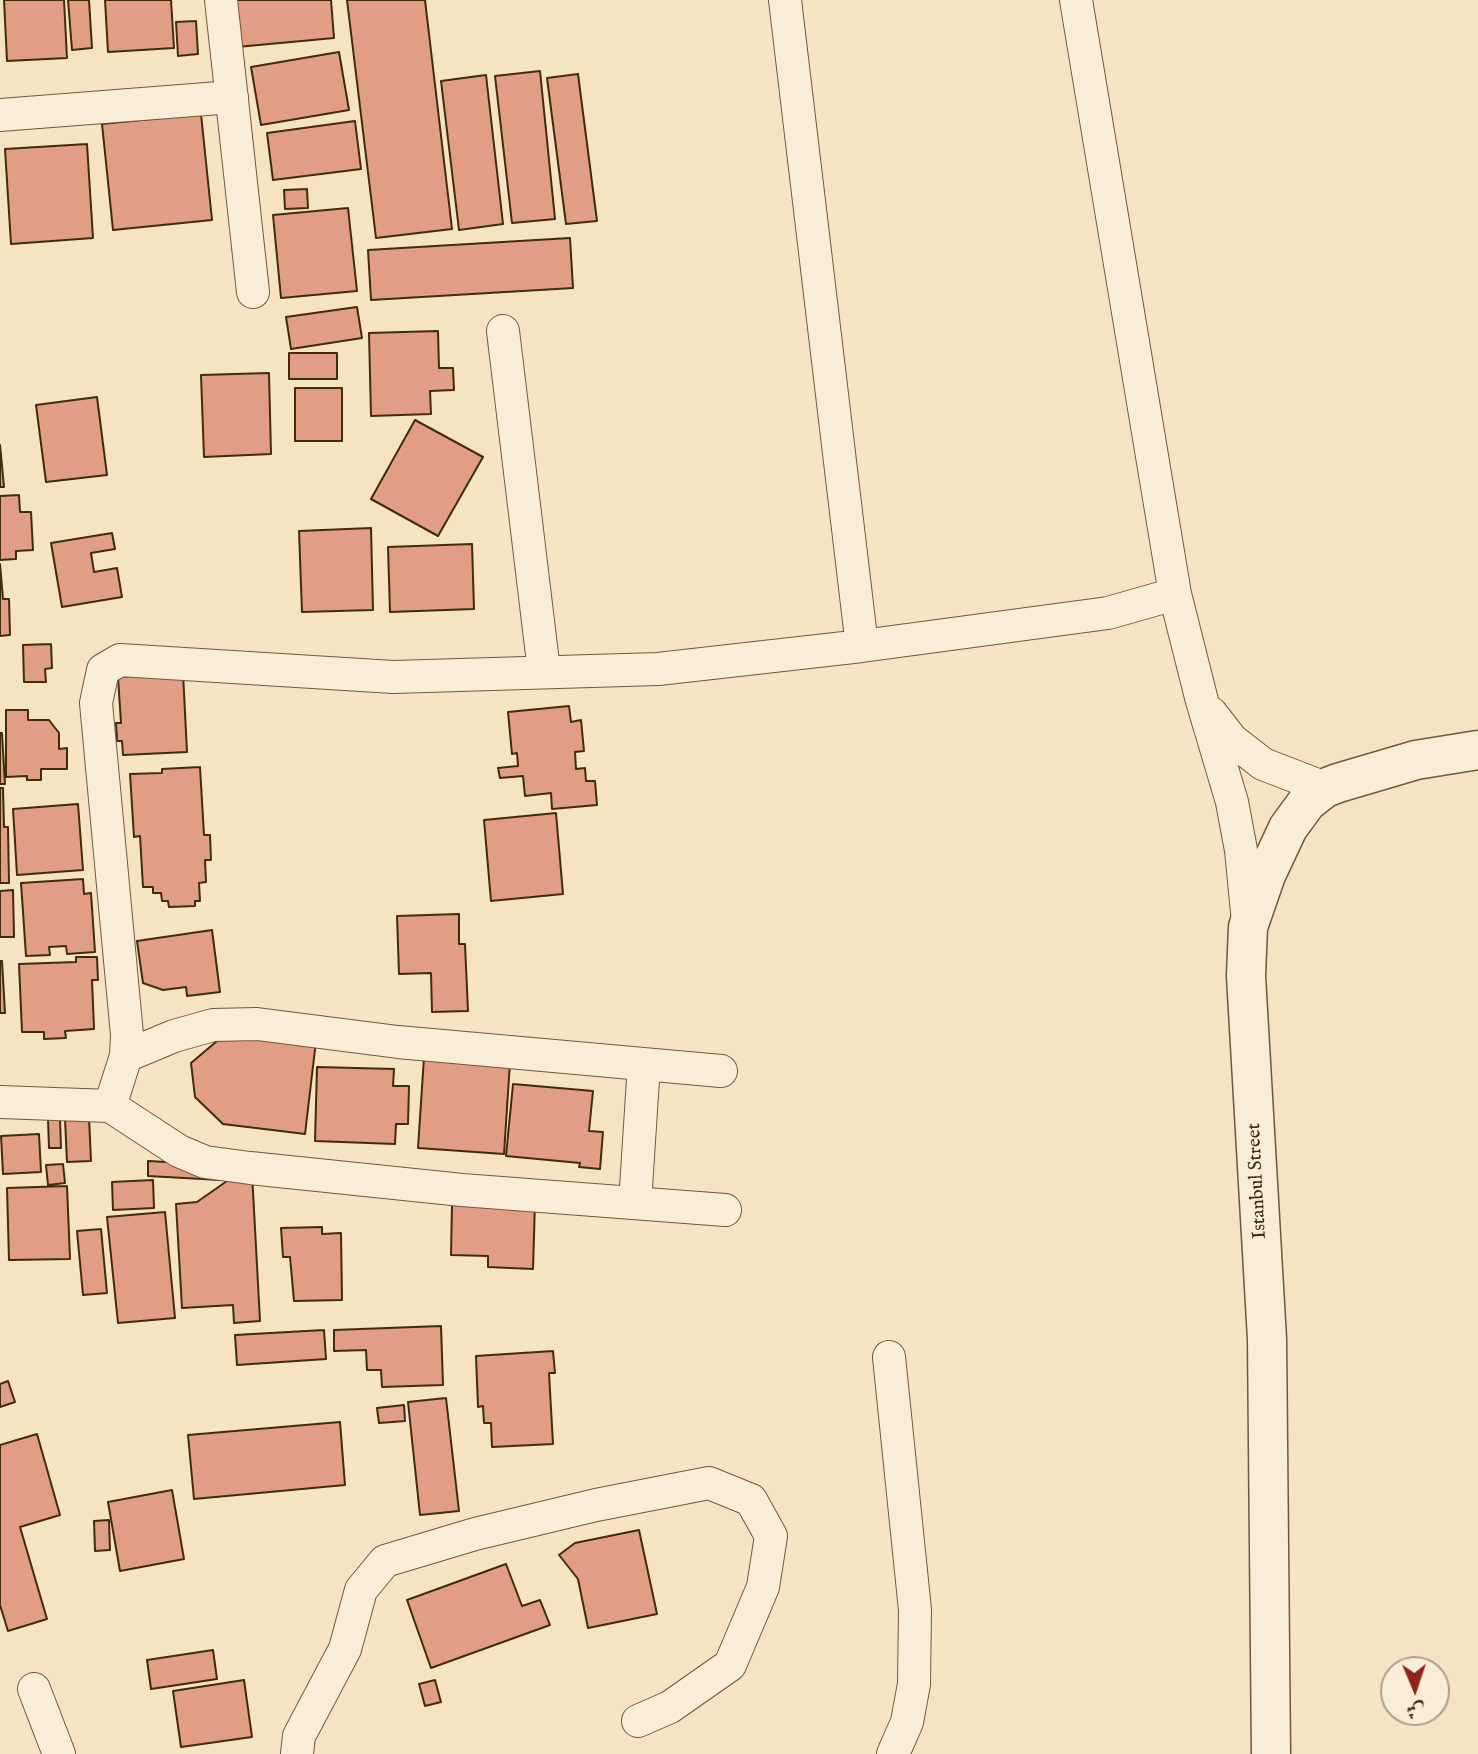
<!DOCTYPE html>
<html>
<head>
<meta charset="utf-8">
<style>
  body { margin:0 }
  #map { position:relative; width:1478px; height:1754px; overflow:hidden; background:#f6e3c3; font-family:"IM FELL English",Amiri,serif }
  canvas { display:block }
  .north { position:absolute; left:1380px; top:1656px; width:70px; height:70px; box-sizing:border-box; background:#f9edd8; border:2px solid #af9f88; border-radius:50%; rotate:178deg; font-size:19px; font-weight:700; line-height:28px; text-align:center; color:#402b0f }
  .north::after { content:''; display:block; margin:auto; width:24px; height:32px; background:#8f2418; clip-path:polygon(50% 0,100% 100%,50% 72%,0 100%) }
</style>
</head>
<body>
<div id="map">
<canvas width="1478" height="1754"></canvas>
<div class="north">ش</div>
</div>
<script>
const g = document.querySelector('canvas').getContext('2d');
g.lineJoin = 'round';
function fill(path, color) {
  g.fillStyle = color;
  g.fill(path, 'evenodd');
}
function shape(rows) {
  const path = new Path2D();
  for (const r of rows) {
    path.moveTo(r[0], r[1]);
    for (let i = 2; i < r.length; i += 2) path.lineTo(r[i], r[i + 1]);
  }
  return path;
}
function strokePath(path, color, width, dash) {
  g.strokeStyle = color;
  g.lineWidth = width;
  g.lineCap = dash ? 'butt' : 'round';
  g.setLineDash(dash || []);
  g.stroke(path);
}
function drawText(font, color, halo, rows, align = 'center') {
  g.font = font + ' "IM FELL English",serif';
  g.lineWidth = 5;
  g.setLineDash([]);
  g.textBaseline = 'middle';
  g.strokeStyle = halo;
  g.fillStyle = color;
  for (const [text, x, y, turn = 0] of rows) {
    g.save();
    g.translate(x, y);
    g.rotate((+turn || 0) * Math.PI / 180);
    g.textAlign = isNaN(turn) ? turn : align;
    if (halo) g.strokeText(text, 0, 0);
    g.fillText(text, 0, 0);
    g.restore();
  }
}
const building = shape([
  [4,0,64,0,67,58,7,61,4,0],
  [68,0,89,0,92,48,72,50,68,0],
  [105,0,171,0,174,48,108,52,105,0],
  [232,0,331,0,334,38,237,47,232,0],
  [347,0,425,0,452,229,376,238,347,0],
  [196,21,198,54,178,56,176,22,196,21],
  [339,52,349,110,261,125,251,67,339,52],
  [540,71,555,219,512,223,495,76,540,71],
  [578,74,597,221,566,224,547,78,578,74],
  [486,75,503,224,459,230,441,81,486,75],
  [201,114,212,220,113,230,102,124,201,114],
  [355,121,361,169,273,180,267,133,355,121],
  [87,144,93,238,11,244,5,149,87,144],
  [307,189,308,208,285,209,284,190,307,189],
  [348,208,357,291,281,298,273,215,348,208],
  [570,238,573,288,371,300,368,250,570,238],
  [357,307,362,338,291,349,286,317,357,307],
  [438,331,439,368,453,368,454,390,430,391,431,414,371,416,369,333,438,331],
  [289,353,337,353,337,379,289,379,289,353],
  [269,373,271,454,204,457,201,375,269,373],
  [295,388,342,388,342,441,295,441,295,388],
  [97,397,107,475,46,482,36,405,97,397],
  [415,420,483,457,438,536,371,499,415,420],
  [0,445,4,487,0,487,0,445],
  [19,495,20,512,31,512,33,550,16,551,16,559,0,560,0,496,19,495],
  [371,528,373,610,302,612,299,531,371,528],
  [112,533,115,549,91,553,94,572,117,568,122,597,62,607,51,543,112,533],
  [472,544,474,609,390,612,388,547,472,544],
  [0,564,3,599,9,599,10,635,0,636,0,564],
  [51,644,52,668,45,669,46,682,24,682,23,645,51,644],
  [183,673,187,752,123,755,122,741,117,741,116,723,121,723,118,677,183,673],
  [569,706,571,722,581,720,584,751,575,752,576,769,585,768,586,781,595,781,597,805,552,809,551,793,525,796,523,776,500,778,498,768,518,766,517,753,512,754,508,712,569,706],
  [6,710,28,710,28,720,49,720,59,733,59,749,67,748,67,769,41,769,41,780,27,780,27,776,6,777,6,710],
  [0,733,2,733,5,784,0,784,0,733],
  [200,767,204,835,210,835,211,860,205,860,206,882,199,883,200,901,195,901,195,906,169,907,168,901,162,901,161,893,153,893,153,887,143,887,140,836,134,837,130,774,162,773,162,769,200,767],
  [0,788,3,788,4,827,8,827,9,883,0,883,0,788],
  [78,804,83,870,17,875,13,809,78,804],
  [556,813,563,894,491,901,484,820,556,813],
  [83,879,84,894,91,893,95,952,67,954,66,946,49,947,50,955,26,956,21,883,83,879],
  [13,890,14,937,0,937,0,891,13,890],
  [459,914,459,944,465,944,468,1011,432,1012,431,973,399,974,397,916,459,914],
  [212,930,220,992,187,996,186,987,163,990,143,983,137,941,212,930],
  [76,957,97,957,98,980,92,980,94,1029,65,1031,66,1038,44,1039,44,1032,22,1032,19,964,76,962,76,957],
  [0,961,2,961,5,1013,0,1013,0,961],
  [255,1033,316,1041,305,1134,223,1124,195,1097,191,1063,217,1041,255,1033],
  [424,1057,510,1062,504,1154,418,1148,424,1057],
  [317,1067,394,1069,393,1086,409,1086,408,1124,396,1124,395,1144,315,1141,317,1067],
  [513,1084,593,1091,589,1131,603,1132,600,1169,579,1167,580,1163,506,1156,513,1084],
  [89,1117,91,1161,67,1162,65,1119,89,1117],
  [48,1119,60,1119,61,1148,49,1148,48,1119],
  [39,1134,41,1172,3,1174,1,1136,39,1134],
  [148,1161,221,1165,220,1180,148,1176,148,1161],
  [63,1164,65,1183,48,1185,46,1165,63,1164],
  [252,1173,260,1321,234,1323,233,1305,182,1308,176,1204,197,1202,237,1174,252,1173],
  [153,1180,154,1208,113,1210,112,1182,153,1180],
  [67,1186,70,1259,9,1260,7,1188,67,1186],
  [535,1202,533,1269,488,1267,488,1256,451,1255,452,1204,535,1202],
  [165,1212,175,1318,118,1323,107,1217,165,1212],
  [322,1227,322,1234,341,1233,342,1300,294,1301,290,1257,283,1257,281,1228,322,1227],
  [101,1229,107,1293,83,1295,77,1231,101,1229],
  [441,1326,443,1385,382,1387,381,1370,367,1370,366,1350,334,1351,334,1330,441,1326],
  [324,1330,326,1359,237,1365,235,1335,324,1330],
  [553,1351,555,1373,549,1373,553,1444,492,1447,491,1423,484,1423,483,1406,478,1407,476,1356,553,1351],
  [8,1381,15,1402,0,1407,0,1384,8,1381],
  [446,1398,459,1511,420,1515,408,1402,446,1398],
  [404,1405,405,1421,379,1423,377,1408,404,1405],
  [340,1422,345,1485,194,1499,188,1435,340,1422],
  [37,1434,60,1515,20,1527,47,1619,8,1631,0,1605,0,1445,37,1434],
  [172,1490,184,1559,120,1571,108,1502,172,1490],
  [109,1520,110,1550,95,1551,94,1521,109,1520],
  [639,1530,657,1614,588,1628,578,1579,559,1555,575,1543,639,1530],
  [506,1564,522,1606,540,1600,550,1625,431,1668,407,1600,506,1564],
  [213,1650,217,1679,151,1689,147,1660,213,1650],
  [244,1680,252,1737,181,1747,173,1691,244,1680],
  [435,1680,441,1702,425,1706,419,1684,435,1680]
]);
const minor = shape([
  [221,0,253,292],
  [785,0,862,646,1108,613,1175,594],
  [1076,0,1175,594,1202,701,1232,802,1241,850,1248,923],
  [0,115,232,97],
  [503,331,544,671],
  [1211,713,1232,740,1263,764,1325,788],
  [126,1056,174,1036,213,1025,257,1024,398,1042,721,1071],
  [0,1102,110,1106,179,1151,205,1162,250,1168,462,1190,725,1210],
  [110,1106,126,1056,127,1035,96,703,103,670,120,660,393,677,658,669,862,646],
  [635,1203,644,1064],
  [889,1357,915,1610,914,1684,907,1722,893,1754],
  [34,1689,59,1754],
  [297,1754,299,1736,345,1649,361,1590,385,1561,475,1534,596,1505,709,1483,751,1500,771,1536,763,1587,730,1665,670,1707,638,1721]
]);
const tertiary = shape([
  [1271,1754,1267,1339,1246,976,1248,927,1266,875,1288,828,1307,802,1325,788,1338,783,1416,760,1478,750]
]);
const streetNames = [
  ["Istanbul Street",1258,1181,-93]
];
fill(building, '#e29e84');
strokePath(building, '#402b0f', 2);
strokePath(minor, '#6e593c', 34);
strokePath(tertiary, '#6e593c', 41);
strokePath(minor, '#f9edd8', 32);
strokePath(tertiary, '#f9edd8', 38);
drawText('19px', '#402b0f', '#f9edd8', streetNames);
</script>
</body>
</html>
